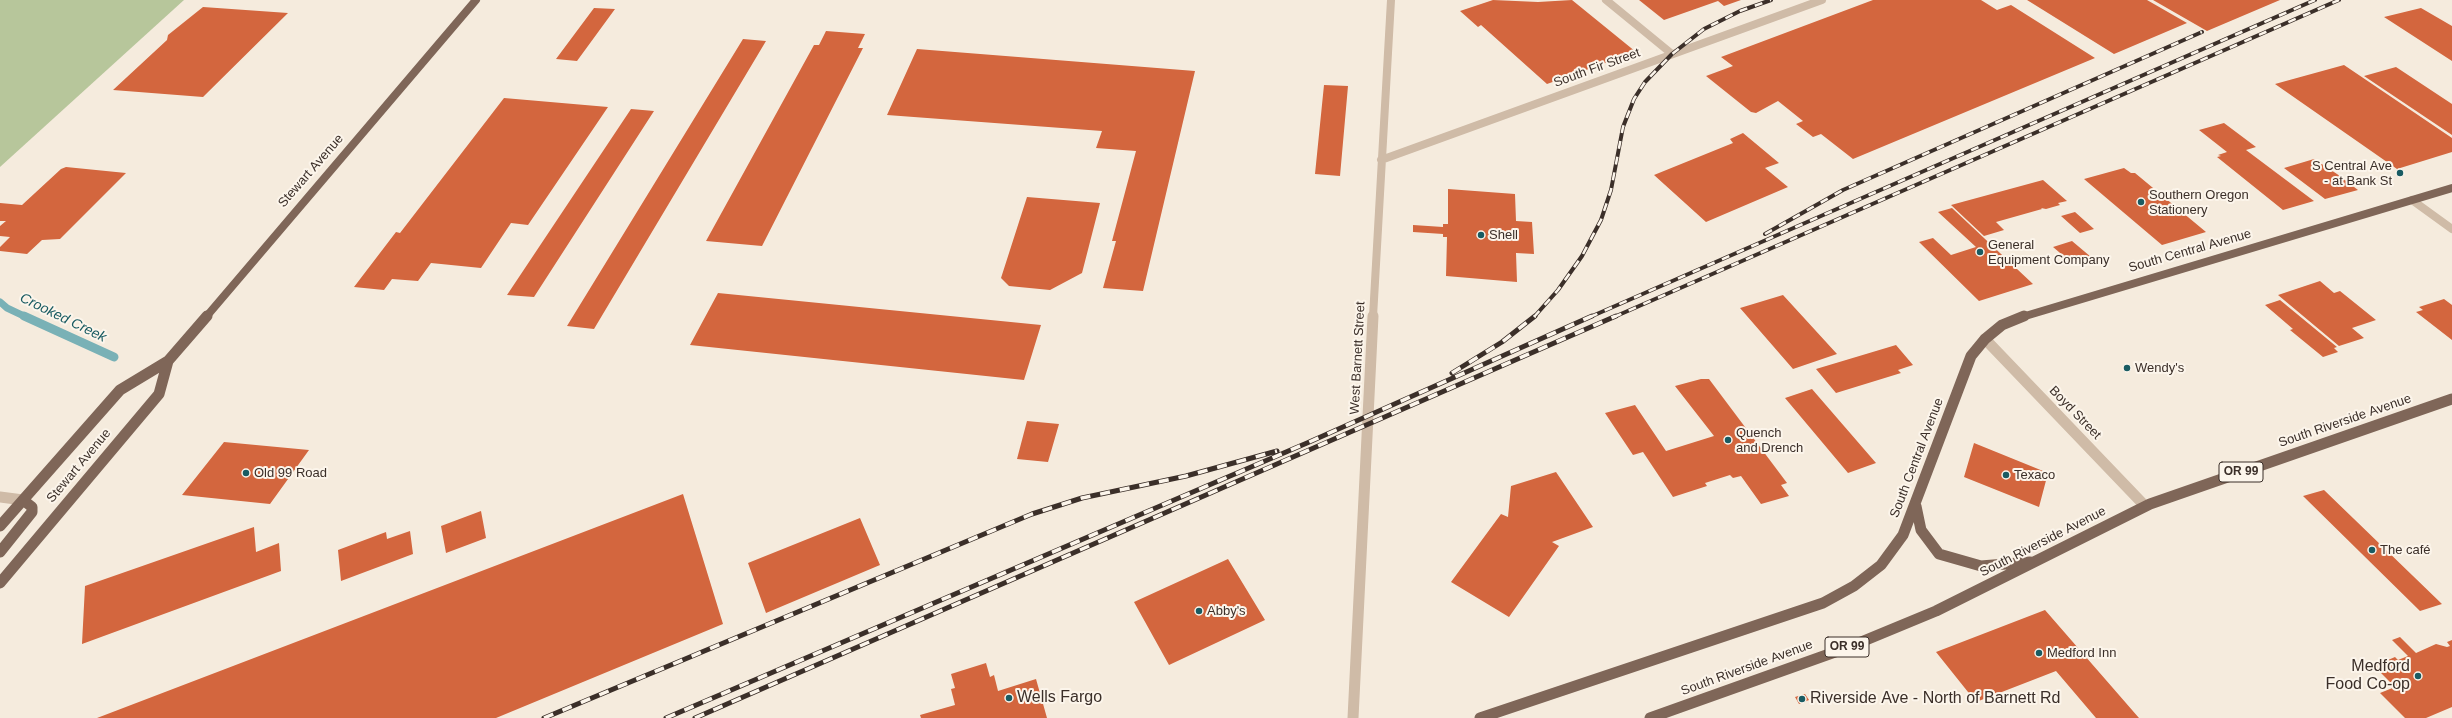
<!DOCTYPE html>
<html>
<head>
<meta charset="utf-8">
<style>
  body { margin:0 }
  canvas { display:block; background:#f5ebdd }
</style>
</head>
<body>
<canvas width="2452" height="718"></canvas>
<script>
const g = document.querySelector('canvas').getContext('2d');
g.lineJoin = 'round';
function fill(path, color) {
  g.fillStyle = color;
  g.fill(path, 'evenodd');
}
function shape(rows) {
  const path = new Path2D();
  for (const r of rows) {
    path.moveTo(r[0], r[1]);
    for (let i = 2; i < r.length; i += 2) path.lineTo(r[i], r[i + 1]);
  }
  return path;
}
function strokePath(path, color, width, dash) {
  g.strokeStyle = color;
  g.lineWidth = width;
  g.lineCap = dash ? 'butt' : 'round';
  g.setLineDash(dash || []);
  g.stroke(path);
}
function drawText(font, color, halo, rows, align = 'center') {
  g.font = font + ' Helvetica,sans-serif';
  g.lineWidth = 4;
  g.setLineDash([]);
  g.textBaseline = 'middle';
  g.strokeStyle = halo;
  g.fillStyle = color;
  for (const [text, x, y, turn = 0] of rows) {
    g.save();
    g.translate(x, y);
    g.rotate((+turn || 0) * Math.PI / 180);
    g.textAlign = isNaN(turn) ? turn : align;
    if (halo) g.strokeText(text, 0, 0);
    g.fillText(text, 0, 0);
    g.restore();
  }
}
const green = shape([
  [0,0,184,0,0,167]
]);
const streamFar1 = shape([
  [0,302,7,308,26,317]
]);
const stream = shape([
  [24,316,114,357]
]);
const building = shape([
  [1493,0,1538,2,1572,0,1636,52,1547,84,1481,25,1478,27,1460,11],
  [1639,0,1741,0,1724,6,1718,1,1664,20],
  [1873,0,1981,0,1997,10,2011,5,2095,58,1853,159,1821,134,1813,137,1796,124,1803,121,1778,101,1756,113,1751,112,1706,76,1733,66,1721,57],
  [2027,0,2147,0,2187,23,2114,54],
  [2153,0,2280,0,2207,31],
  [203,7,288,13,203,97,113,90,167,40,168,35],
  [594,8,615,9,577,61,556,59],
  [2421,8,2452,26,2452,61,2384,17],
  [826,31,865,34,858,48,863,48,762,246,706,241,814,45,819,45],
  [743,39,766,41,594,329,567,326],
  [917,49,1195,71,1143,291,1103,288,1116,241,1112,241,1136,151,1096,148,1102,131,887,115],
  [2344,65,2452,138,2452,152,2397,169,2275,84],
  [2396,67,2452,104,2452,135,2364,76],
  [1324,85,1348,86,1340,176,1315,174],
  [504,98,608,107,528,225,511,223,481,268,431,263,418,281,392,279,384,290,354,287,396,232,400,233],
  [631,109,654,111,534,297,507,295],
  [2224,123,2256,147,2246,150,2314,201,2283,210,2217,157,2221,156,2218,155,2227,152,2199,130],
  [1743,133,1779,163,1765,168,1788,187,1706,222,1654,175,1733,143,1730,139],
  [2314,159,2337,174,2358,190,2325,199,2284,168],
  [66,167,126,173,60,239,42,240,27,254,0,251,0,247,10,237,0,236,0,226,6,221,0,221,0,203,22,205,61,169],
  [2124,168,2131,173,2135,173,2206,232,2162,245,2084,179],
  [2043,180,2067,201,2058,203,2060,205,2046,209,2041,208,2042,209,1996,222,2004,230,1984,236,1951,205],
  [1448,189,1515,194,1516,221,1532,222,1534,254,1516,253,1517,282,1446,276,1447,237,1443,237,1443,234,1413,232,1413,225,1443,227,1443,224,1448,224],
  [1027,197,1100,203,1082,273,1050,290,1009,286,1001,278],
  [1952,208,2033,284,1979,301,1919,242,1933,238,1951,255,1976,247,1938,212],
  [2075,212,2094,229,2080,233,2061,216],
  [2072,241,2091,257,2072,263,2053,247],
  [2320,281,2334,293,2340,291,2376,320,2352,328,2364,338,2339,346,2278,295],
  [718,293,1041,325,1024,380,690,345],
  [1783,295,1837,354,1793,369,1740,308],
  [2444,299,2452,305,2452,340,2416,312,2423,310,2419,307],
  [2280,300,2337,347,2334,348,2338,352,2323,357,2290,330,2293,329,2265,305],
  [1896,345,1913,365,1898,370,1901,373,1836,393,1816,369],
  [1701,379,1709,379,1787,483,1781,485,1789,496,1761,504,1741,476,1733,478,1730,475,1705,483,1707,486,1673,497,1643,452,1633,455,1605,413,1635,405,1666,451,1714,436,1675,386],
  [1812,389,1876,463,1848,473,1785,398],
  [1027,421,1059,424,1048,462,1017,459],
  [224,442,309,450,270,504,182,495],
  [1974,443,2048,473,2039,507,1964,477],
  [1556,472,1593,527,1552,542,1559,546,1509,617,1451,582,1501,514,1508,517,1511,486],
  [2324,490,2442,604,2420,611,2303,496],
  [683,494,723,624,496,718,97,718],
  [481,511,486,538,446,553,441,526],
  [860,518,880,565,766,613,748,563],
  [254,527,256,552,279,543,281,571,82,644,85,586],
  [410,531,413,554,341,581,338,550,386,532,387,539],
  [1228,559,1265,620,1169,665,1134,602],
  [2045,610,2139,718,2096,718,2056,671,1976,702,1936,652],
  [2400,637,2416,653,2436,644,2447,647,2450,646,2447,642,2452,640,2452,707,2426,718,2405,718,2380,693,2395,687,2374,666,2395,657,2398,660,2408,656,2392,640],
  [986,663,990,677,994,675,998,691,1036,679,1047,718,921,718,920,715,955,705,951,689,955,688,951,674],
  [1805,694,1809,700,1799,704,1795,697]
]);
const minorFar1 = shape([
  [1606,0,1672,54],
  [1381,160,1822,0],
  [2412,200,2452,229],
  [1373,317,1391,0]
]);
const minor = shape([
  [1985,339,2145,506],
  [0,497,23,500],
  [1353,718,1373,316]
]);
const majorFar1 = shape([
  [206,317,476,0],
  [2022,317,2452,188]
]);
const major = shape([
  [1916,506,1921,530,1939,554,1981,566,2030,562],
  [0,526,120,390,168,361,207,316],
  [0,552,32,512,32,507,23,500],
  [0,583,159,394,168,361],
  [1480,718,1823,603,1854,586,1881,565,1903,535,1971,356,1985,339,2002,325,2024,316],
  [1650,718,1849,647,1936,611,2150,504,2452,399]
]);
const railFar1 = shape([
  [1765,234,1843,190,2202,32],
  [1534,317,1558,290,1582,256,1601,220,1611,190,1623,127,1634,99,1645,82,1672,54,1704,29,1740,11,1771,0],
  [1590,317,2315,0],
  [1614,317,2339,0]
]);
const rail = shape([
  [1452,373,1502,342,1535,316],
  [544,718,1032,514,1082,498,1186,476,1277,451],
  [666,718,1307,443,1592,316],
  [695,718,1616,316]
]);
const markers = [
  [2400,173,4,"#195b62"],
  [2141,202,4,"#195b62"],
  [1481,235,4,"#195b62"],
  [1980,252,4,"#195b62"],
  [2127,368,4,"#195b62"],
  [1728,440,4,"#195b62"],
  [246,473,4,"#195b62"],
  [2006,475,4,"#195b62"],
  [2372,550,4,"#195b62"],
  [1199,611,4,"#195b62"],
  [2039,653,4,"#195b62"],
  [2418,676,4,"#195b62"],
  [1009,698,4,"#195b62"],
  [1802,699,4,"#195b62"]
];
const shields = [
  [2241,472,44],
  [1847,647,44]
];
const shieldNames = [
  ["OR 99",2241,472],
  ["OR 99",1847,647]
];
const streetNames = [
  ["South Fir Street",1597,68,-20],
  ["Stewart Avenue",311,171,-49],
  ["South Central Avenue",2190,251,-16],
  ["West Barnett Street",1358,358,-87],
  ["Boyd Street",2075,413,46],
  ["South Riverside Avenue",2345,421,-19],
  ["South Central Avenue",1917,458,-69],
  ["Stewart Avenue",79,466,-50],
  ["South Riverside Avenue",2043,542,-27],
  ["South Riverside Avenue",1747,668,-20]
];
const poiNames = [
  ["S Central Ave",2392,166,"right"],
  ["- at Bank St",2392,181,"right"],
  ["Southern Oregon",2149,195],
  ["Stationery",2149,210],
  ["Shell",1489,235],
  ["General",1988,245],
  ["Equipment Company",1988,260],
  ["Wendy's",2135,368],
  ["Quench",1736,433],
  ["and Drench",1736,448],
  ["Old 99 Road",254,473],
  ["Texaco",2014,475],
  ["The café",2380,550],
  ["Abby's",1207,611],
  ["Medford Inn",2047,653]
];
const waterNames = [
  ["Crooked Creek",63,318,26]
];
const nearPoinames = [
  ["Medford",2410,667,"right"],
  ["Food Co-op",2410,685,"right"],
  ["Wells Fargo",1017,698],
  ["Riverside Ave - North of Barnett Rd",1810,699]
];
fill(green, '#b7c69b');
strokePath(streamFar1, '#79b1b6', 7);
strokePath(stream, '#79b1b6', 9);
fill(building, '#d3663e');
strokePath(minorFar1, '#cfbba7', 8);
strokePath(minor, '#cfbba7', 11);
strokePath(majorFar1, '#7f6658', 8);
strokePath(major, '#7f6658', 11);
strokePath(railFar1, '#3b2f29', 4);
strokePath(rail, '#3b2f29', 5);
strokePath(railFar1, '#fcf5eb', 2.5, [8]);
strokePath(rail, '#fcf5eb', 3.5, [10]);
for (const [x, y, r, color] of markers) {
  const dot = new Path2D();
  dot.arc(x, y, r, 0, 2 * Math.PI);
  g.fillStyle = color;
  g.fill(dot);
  strokePath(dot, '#fcf5eb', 1.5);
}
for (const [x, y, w] of shields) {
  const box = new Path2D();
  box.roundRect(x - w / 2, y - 10, w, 20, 3);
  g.fillStyle = '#fcf5eb';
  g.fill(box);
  strokePath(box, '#3b2f29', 1);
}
drawText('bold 12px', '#3b2f29', null, shieldNames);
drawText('13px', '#3b2f29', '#fcf5eb', streetNames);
drawText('13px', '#3b2f29', '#fcf5eb', poiNames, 'left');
drawText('italic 14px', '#195b62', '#fcf5eb', waterNames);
drawText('16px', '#3b2f29', '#fcf5eb', nearPoinames, 'left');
</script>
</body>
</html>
